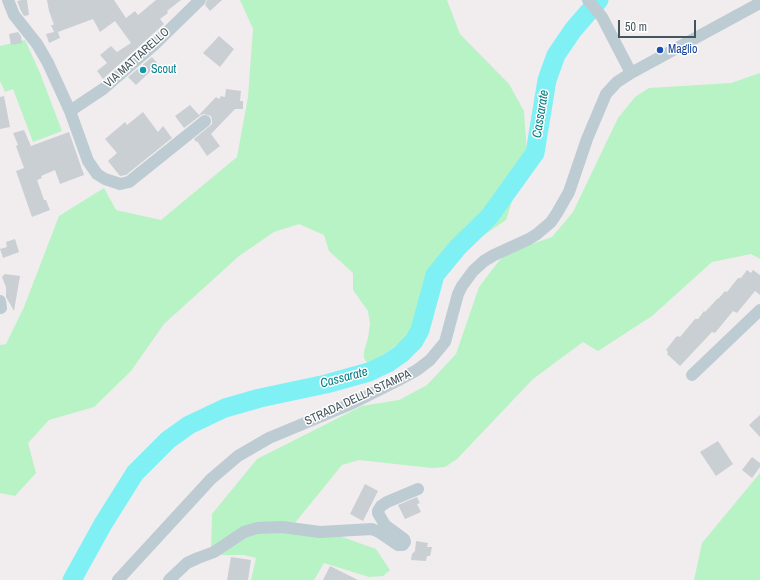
<!DOCTYPE html>
<html>
<head>
<meta charset="utf-8">
<style>
  body { margin:0 }
  #map { position:relative; width:760px; height:580px; overflow:hidden; background:#f1edee; font-family:"Archivo Narrow",sans-serif }
  canvas { display:block }
  .scale { position:absolute; left:618px; top:20px; width:78px; height:18px; box-sizing:border-box; border:2px solid #44565d; border-top:0; padding-left:5px; font-size:12px; line-height:14px; white-space:nowrap; color:#44565d; -webkit-text-stroke:3px #fff; paint-order:stroke }
</style>
</head>
<body>
<div id="map">
<canvas width="760" height="580"></canvas>
<div class="scale">50 m</div>
</div>
<script>
const g = document.querySelector('canvas').getContext('2d');
g.lineJoin = 'round';
function fill(path, color) {
  g.fillStyle = color;
  g.fill(path, 'evenodd');
}
function shape(rows) {
  const path = new Path2D();
  for (const r of rows) {
    path.moveTo(r[0], r[1]);
    for (let i = 2; i < r.length; i += 2) path.lineTo(r[i], r[i + 1]);
  }
  return path;
}
function strokePath(path, color, width, dash) {
  g.strokeStyle = color;
  g.lineWidth = width;
  g.lineCap = dash ? 'butt' : 'round';
  g.setLineDash(dash || []);
  g.stroke(path);
}
function drawText(font, color, halo, rows, align = 'center') {
  g.font = font + ' "Archivo Narrow",sans-serif';
  g.lineWidth = 3;
  g.setLineDash([]);
  g.textBaseline = 'middle';
  g.strokeStyle = halo;
  g.fillStyle = color;
  for (const [text, x, y, turn = 0] of rows) {
    g.save();
    g.translate(x, y);
    g.rotate((+turn || 0) * Math.PI / 180);
    g.textAlign = isNaN(turn) ? turn : align;
    if (halo) g.strokeText(text, 0, 0);
    g.fillText(text, 0, 0);
    g.restore();
  }
}
const green = shape([
  [240,0,447,0,460,34,509,84,524,111,527,155,506,220,474,242,441,271,420,327,369,366,364,358,364,351,368,338,370,324,368,311,353,290,353,273,329,251,324,235,299,224,274,232,239,256,164,324,131,371,94,407,49,420,28,443,36,473,15,496,0,493,0,345,6,344,24,307,59,216,104,188,116,210,161,220,237,157,248,97,253,29],
  [25,40,40,73,62,131,33,142,13,89,5,92,0,81,0,46],
  [760,73,760,259,751,254,712,262,652,316,598,351,583,342,533,379,457,459,445,467,432,468,359,460,342,465,294,524,334,534,376,549,390,570,383,576,369,577,324,563,314,580,251,580,256,558,244,555,211,555,212,514,257,459,362,406,399,400,427,385,456,354,479,287,498,262,506,253,552,237,573,212,618,118,635,97,649,88,731,83],
  [760,473,760,580,694,580,702,543]
]);
const river = shape([
  [72,580,103,524,135,473,168,440,189,425,225,408,260,398,326,384,369,372,388,363,401,354,414,341,420,330,435,275,458,247,489,217,535,153,547,80,556,55,573,30,599,0]
]);
const building = shape([
  [22,0,27,0,29,15,24,16,21,11,17,1],
  [47,0,114,0,126,18,135,11,138,15,156,0,181,0,167,11,168,13,160,19,164,24,103,79,97,71,107,63,100,55,111,46,117,52,131,43,115,21,100,32,93,19,58,32,60,38,49,43,46,34,54,32,51,25,54,25,49,11],
  [207,0,222,0,210,11,205,5],
  [18,32,21,36,22,43,11,45,9,34],
  [219,36,234,49,220,67,203,53],
  [152,57,158,64,136,85,128,77],
  [226,89,241,91,240,101,243,101,243,109,235,109,211,134,220,146,207,156,197,141,196,142,194,139,212,124,212,120,211,116,204,114,201,115,184,128,175,116,190,105,199,115,216,97,219,99,221,96,225,97],
  [4,96,10,127,0,129,0,97],
  [143,112,158,132,163,126,172,138,126,175,120,176,108,161,117,153,105,139,125,122,127,125],
  [24,130,31,146,69,132,84,175,60,184,55,170,41,176,42,178,37,180,44,200,46,200,50,210,32,217,16,171,24,168,16,146,18,145,13,133],
  [15,239,19,252,3,258,0,249,7,247,6,242],
  [747,270,751,273,753,270,760,275,760,295,755,291,737,313,733,311,715,333,712,332,680,366,667,354,668,352,666,350,676,337,678,336,680,337,695,319,698,319,704,311,705,312,717,299,719,298,725,291,727,292,738,278,741,278],
  [5,274,20,276,14,311,6,297,6,287,2,277],
  [760,415,760,437,749,425],
  [718,441,733,464,716,476,700,452],
  [752,457,760,463,760,467,752,478,742,470],
  [365,484,378,491,363,521,350,514],
  [417,497,420,503,417,504,421,512,405,519,398,505],
  [416,541,428,543,427,547,432,547,430,556,427,556,426,561,411,560,412,554,415,551],
  [231,557,251,560,248,580,227,580],
  [330,566,358,580,323,580]
]);
const minor = shape([
  [8,0,14,15,37,44,48,63,70,111,88,161,97,174,105,179,120,184,129,182,205,121],
  [588,0,602,17,631,73],
  [70,111,103,89,154,45,200,0],
  [0,301,1,308],
  [692,375,760,310],
  [118,580,211,479,238,456,269,438,353,403,397,381,417,370,430,360,445,342,458,294,462,286,473,271,484,261,494,255,529,239,537,234,551,222,557,213,569,192,587,139,606,94,617,82,631,73,760,3],
  [169,580,187,563,198,558,214,552,244,532,257,528,282,527,320,532,372,529,379,532,398,545,403,545,405,542,404,539,385,525,378,513,378,511,381,506,387,502,418,489]
]);
const markers = [
  [660,50,4,"#1a4fb4"],
  [143,70,4,"#0f9aa8"]
];
const transitNames = [
  ["Maglio",668,50]
];
const streetNames = [
  ["VIA MATTARELLO",137,58,-42],
  ["STRADA DELLA STAMPA",358,398,-25]
];
const cultureNames = [
  ["Scout",151,70]
];
const waterNames = [
  ["Cassarate",541,114,-81],
  ["Cassarate",344,378,-15]
];
fill(green, '#b7f3c4');
strokePath(river, '#7ff1f5', 19);
fill(building, '#c9cfd3');
strokePath(minor, '#bcccd2', 12);
for (const [x, y, r, color] of markers) {
  const dot = new Path2D();
  dot.arc(x, y, r, 0, 2 * Math.PI);
  g.fillStyle = color;
  g.fill(dot);
  strokePath(dot, '#fff', 1.5);
}
drawText('12px', '#164399', '#fff', transitNames, 'left');
drawText('12px', '#44565d', '#fff', streetNames);
drawText('12px', '#0d838f', '#fff', cultureNames, 'left');
drawText('italic 13px', '#057e83', '#fff', waterNames);
</script>
</body>
</html>
